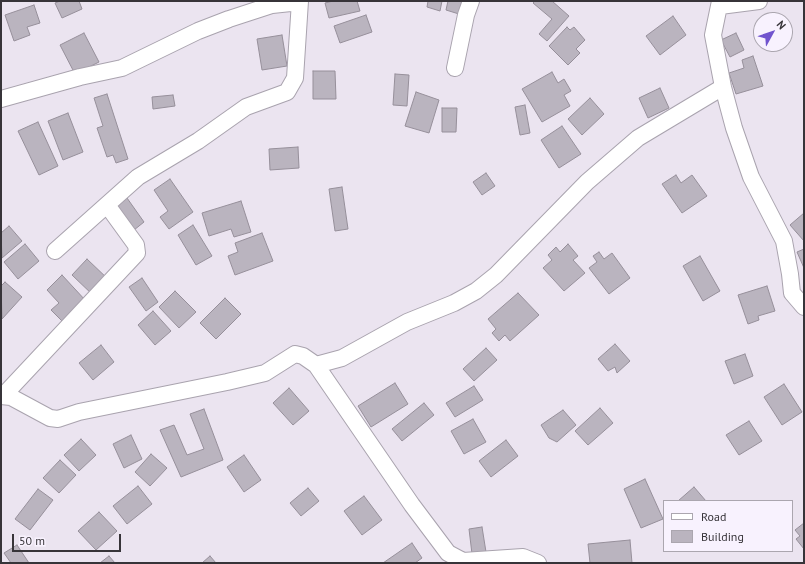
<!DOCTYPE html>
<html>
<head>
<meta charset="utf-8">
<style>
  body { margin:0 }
  #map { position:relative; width:805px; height:564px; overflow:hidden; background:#ebe4f0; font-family:"PT Sans",sans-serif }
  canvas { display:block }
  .frame { position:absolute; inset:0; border:2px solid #373439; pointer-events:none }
  .legend { position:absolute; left:663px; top:500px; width:130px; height:52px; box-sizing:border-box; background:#f8f2fe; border:1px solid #aba6af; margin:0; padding:5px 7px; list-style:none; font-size:12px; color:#373439 }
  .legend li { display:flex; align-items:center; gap:8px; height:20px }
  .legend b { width:20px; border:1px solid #aba6af }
  .north { position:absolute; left:753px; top:12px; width:40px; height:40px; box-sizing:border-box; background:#f8f2fe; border:1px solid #aba6af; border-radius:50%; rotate:50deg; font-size:11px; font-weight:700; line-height:16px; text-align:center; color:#373439 }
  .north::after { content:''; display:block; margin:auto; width:14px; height:18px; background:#7154ce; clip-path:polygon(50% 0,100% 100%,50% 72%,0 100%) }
  .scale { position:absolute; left:12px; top:534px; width:109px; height:18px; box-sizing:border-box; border:2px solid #373439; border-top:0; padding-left:5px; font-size:12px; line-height:14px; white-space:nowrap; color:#373439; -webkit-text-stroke:3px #f8f2fe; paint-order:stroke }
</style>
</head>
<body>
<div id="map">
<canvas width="805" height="564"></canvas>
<div class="frame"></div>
<ul class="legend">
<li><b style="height:5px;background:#fff"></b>Road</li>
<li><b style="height:11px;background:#bab4bf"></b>Building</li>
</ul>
<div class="north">N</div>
<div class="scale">50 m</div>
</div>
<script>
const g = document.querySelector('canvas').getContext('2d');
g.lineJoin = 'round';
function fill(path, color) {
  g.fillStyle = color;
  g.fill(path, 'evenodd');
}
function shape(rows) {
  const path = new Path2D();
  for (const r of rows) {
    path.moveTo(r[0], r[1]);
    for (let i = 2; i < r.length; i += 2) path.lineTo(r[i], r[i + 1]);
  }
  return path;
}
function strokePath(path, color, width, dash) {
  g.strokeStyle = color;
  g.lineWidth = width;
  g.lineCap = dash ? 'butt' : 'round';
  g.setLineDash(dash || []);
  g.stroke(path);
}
const building = shape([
  [60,1,79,1,82,9,62,18,55,3,60,1],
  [333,1,357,1,360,11,329,18,325,3,333,1],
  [428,1,442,1,440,11,427,7,428,1],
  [448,1,462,1,459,14,446,10,448,1],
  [535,1,552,1,569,16,547,41,539,34,552,19,533,3,535,1],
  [34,5,40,23,27,27,30,35,14,41,5,15,34,5],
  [366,15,372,32,340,43,334,26,366,15],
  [673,16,686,35,660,55,646,36,673,16],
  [567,27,570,30,574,27,585,40,576,49,580,53,568,65,549,46,567,27],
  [84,33,99,62,75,74,60,45,84,33],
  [736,33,744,50,730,57,721,40,736,33],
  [282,35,287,66,262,70,257,39,282,35],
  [753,56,763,86,736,94,729,73,744,68,742,60,753,56],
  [313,71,335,71,336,99,313,99,313,71],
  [552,72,558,83,564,79,571,91,564,95,570,106,542,122,522,89,552,72],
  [395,74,409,75,407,106,393,105,395,74],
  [660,88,669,108,648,118,639,98,660,88],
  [416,92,439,100,429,133,405,126,416,92],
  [107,94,128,159,116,163,113,155,107,157,97,128,103,126,94,98,107,94],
  [173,95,175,106,153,109,152,97,173,95],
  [590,98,604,114,582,135,568,119,590,98],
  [525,105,530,133,520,135,515,107,525,105],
  [442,108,457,108,456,132,442,132,442,108],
  [68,113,83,152,63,160,48,121,68,113],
  [38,122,58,166,39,175,18,131,38,122],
  [562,126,581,154,559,168,541,140,562,126],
  [298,147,299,168,270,170,269,149,298,147],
  [486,173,495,186,482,195,473,182,486,173],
  [676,175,681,183,692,175,707,196,682,213,662,184,676,175],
  [170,179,193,212,169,229,160,217,168,211,154,190,170,179],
  [342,187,348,229,335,231,329,189,342,187],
  [127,198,144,222,134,230,117,206,127,198],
  [241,201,251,232,234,237,231,229,209,236,202,213,241,201],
  [804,213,804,241,790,225,804,213],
  [193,225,212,256,196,265,178,235,193,225],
  [9,226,22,241,2,258,1,233,9,226],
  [262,233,273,261,235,275,228,256,238,252,235,243,262,233],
  [25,244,39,261,18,279,4,262,25,244],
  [568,244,578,256,573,260,585,273,564,291,543,268,552,260,548,255,556,247,560,252,568,244],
  [804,249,804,268,797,252,804,249],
  [599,252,604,259,612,253,630,278,609,294,589,268,597,262,593,256,599,252],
  [700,256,720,291,703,301,683,266,700,256],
  [87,259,110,281,95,297,72,275,87,259],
  [62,275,86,301,63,322,51,310,59,303,47,290,62,275],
  [142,278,158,302,146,311,129,287,142,278],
  [5,282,22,297,2,319,1,286,5,282],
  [767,286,775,311,758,316,759,320,748,324,738,295,767,286],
  [175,291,196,312,179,328,159,307,175,291],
  [518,293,539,315,510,341,505,335,499,341,492,333,496,329,488,319,518,293],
  [225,298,241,314,216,339,200,323,225,298],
  [153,311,171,331,155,345,138,325,153,311],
  [615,344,630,361,617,373,615,367,608,371,598,359,615,344],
  [101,345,114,362,93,380,79,363,101,345],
  [486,348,497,360,474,381,463,369,486,348],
  [745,354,753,376,734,384,725,361,745,354],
  [395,383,408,404,371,427,358,406,395,383],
  [784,384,802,412,782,425,764,397,784,384],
  [474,386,483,400,455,417,446,403,474,386],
  [289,388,309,411,293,425,273,403,289,388],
  [424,403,434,415,402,441,392,429,424,403],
  [600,408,613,423,588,445,575,431,600,408],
  [204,409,223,460,181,477,160,430,174,425,187,455,204,449,190,414,204,409],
  [563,410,576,425,557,442,549,438,541,425,563,410],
  [473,419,486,442,464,454,451,431,473,419],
  [749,421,762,441,739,455,726,435,749,421],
  [131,435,142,459,124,468,113,444,131,435],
  [81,439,96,455,79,471,64,455,81,439],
  [506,440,518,456,491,477,479,461,506,440],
  [151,454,167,468,150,486,135,472,151,454],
  [244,455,261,480,244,492,227,467,244,455],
  [60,460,76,475,59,493,43,478,60,460],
  [645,479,663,519,641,528,624,489,645,479],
  [138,486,152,504,127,524,113,506,138,486],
  [694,487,706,501,678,501,694,487],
  [308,488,319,501,301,516,290,503,308,488],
  [38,489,53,500,30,530,15,519,38,489],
  [364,496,382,520,362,535,344,511,364,496],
  [99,512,117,531,96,550,78,531,99,512],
  [804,523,804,549,796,539,800,536,795,530,804,523],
  [482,527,486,552,472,554,469,529,482,527],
  [630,540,632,563,590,563,588,544,630,540],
  [412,543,422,558,415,563,383,563,412,543],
  [17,545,29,563,11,563,4,553,17,545],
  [109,556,115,563,100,563,109,556],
  [210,556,216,563,202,563,210,556]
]);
const street = shape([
  [720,1,713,35,723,87,734,128,751,177,784,241,790,274,792,293,804,307],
  [720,6,759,1],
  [455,68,466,15,471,1],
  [1,99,80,77,122,68,198,31,229,19,272,5,300,2],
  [55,251,138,177,198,141,246,107,287,92,295,78,300,1],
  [316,365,342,358,407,322,454,303,476,291,496,275,587,182,638,138,723,87],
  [1,396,11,397,50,418,58,419,79,412,227,382,265,373,295,354,303,356,316,365,412,505,448,553,463,561,523,557,538,563],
  [3,396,137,253,136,245,107,205]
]);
fill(building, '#bab4bf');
strokePath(building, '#968f9a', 1);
strokePath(street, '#a9a3ae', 18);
strokePath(street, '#fff', 16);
</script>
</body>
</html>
